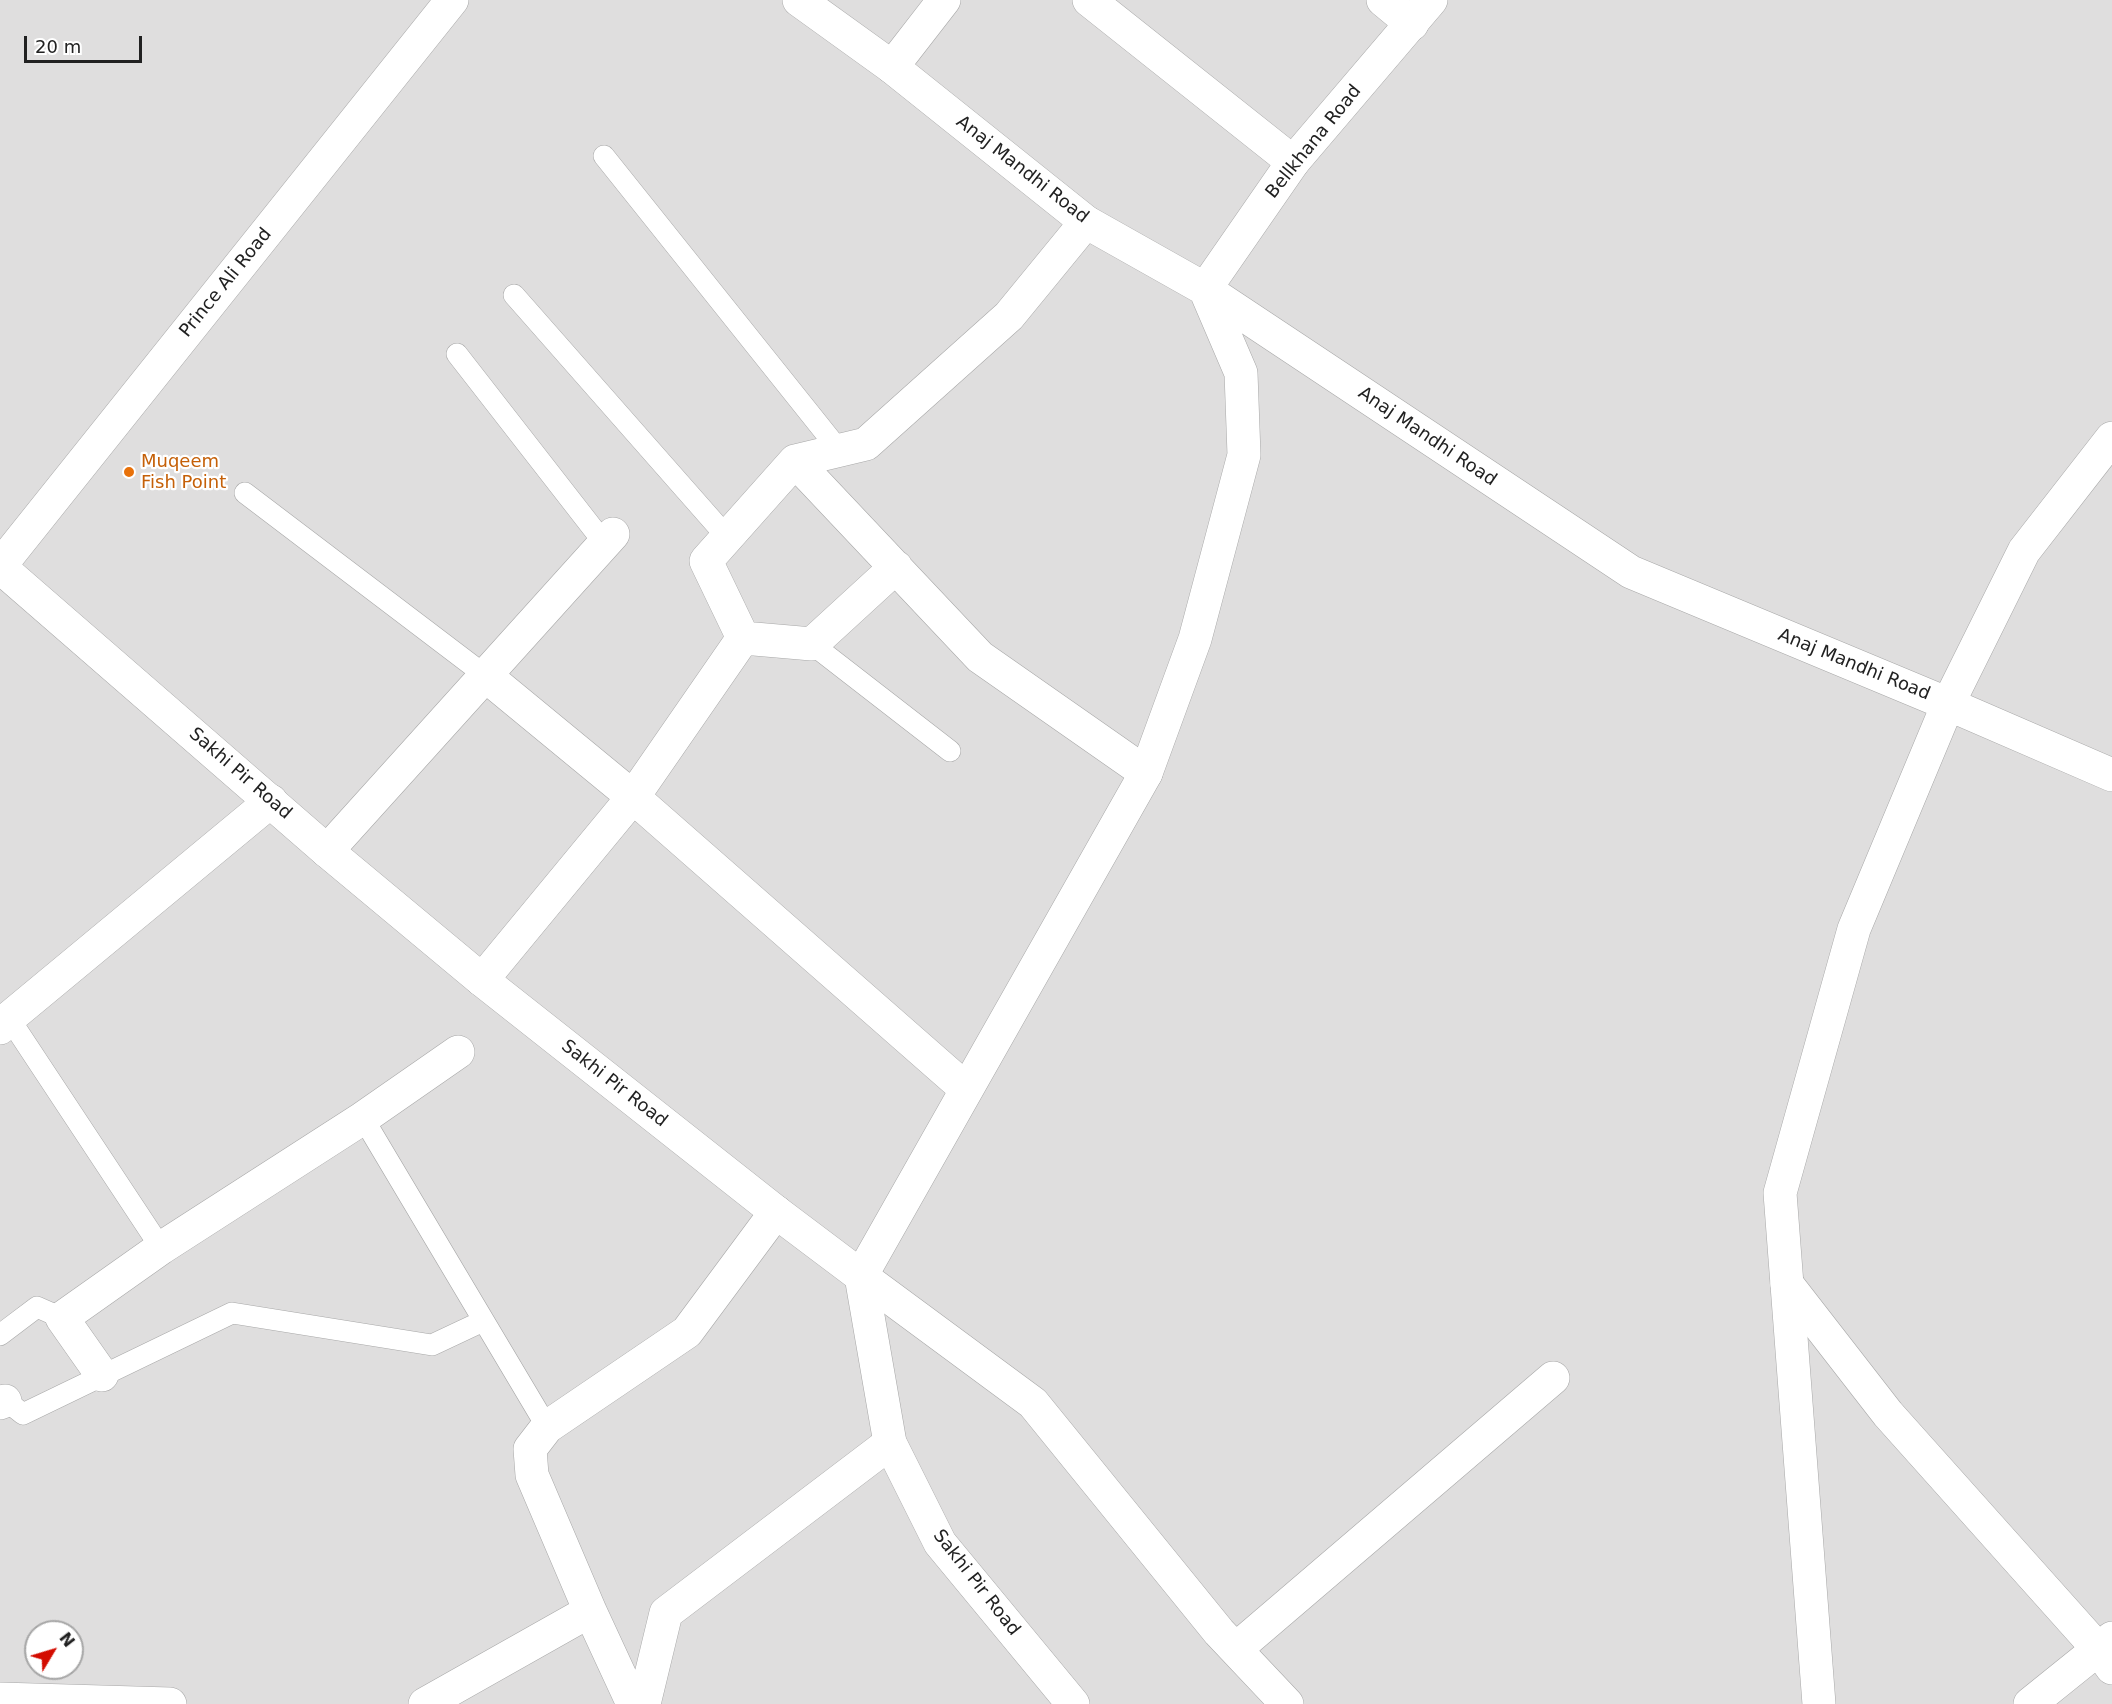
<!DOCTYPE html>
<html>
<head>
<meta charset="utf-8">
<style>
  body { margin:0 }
  #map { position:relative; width:2112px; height:1704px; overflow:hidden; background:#f2efe7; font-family:"DejaVu Sans",sans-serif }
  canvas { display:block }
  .north { position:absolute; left:24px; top:1620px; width:60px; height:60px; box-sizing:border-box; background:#fff; border:2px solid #a6a6a6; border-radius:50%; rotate:52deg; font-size:16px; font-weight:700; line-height:24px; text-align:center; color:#212121 }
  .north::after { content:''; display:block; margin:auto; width:21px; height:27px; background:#d30c00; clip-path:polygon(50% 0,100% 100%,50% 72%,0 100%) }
  .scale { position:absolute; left:24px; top:36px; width:118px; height:27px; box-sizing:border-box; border:3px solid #212121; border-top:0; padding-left:8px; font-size:18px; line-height:21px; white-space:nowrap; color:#212121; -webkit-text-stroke:4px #fff; paint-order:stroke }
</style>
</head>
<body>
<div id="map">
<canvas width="2112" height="1704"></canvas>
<div class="north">N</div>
<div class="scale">20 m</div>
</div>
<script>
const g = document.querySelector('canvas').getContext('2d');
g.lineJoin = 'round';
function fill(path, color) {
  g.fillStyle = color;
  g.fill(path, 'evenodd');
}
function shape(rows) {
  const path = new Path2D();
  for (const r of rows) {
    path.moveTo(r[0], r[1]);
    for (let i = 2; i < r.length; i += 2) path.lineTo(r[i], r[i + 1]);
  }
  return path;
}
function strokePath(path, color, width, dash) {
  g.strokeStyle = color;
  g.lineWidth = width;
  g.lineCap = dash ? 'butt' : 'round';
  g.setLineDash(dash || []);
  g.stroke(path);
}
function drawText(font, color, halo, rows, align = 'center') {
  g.font = font + ' "DejaVu Sans",sans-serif';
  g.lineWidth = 4.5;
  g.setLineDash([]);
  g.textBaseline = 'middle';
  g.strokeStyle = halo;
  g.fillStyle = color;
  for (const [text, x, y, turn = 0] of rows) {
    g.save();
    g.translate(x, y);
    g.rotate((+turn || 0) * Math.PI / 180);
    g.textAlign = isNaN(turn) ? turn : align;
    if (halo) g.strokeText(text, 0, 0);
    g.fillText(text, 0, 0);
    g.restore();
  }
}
const residential = shape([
  [0,0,2112,0,2112,1704,0,1704],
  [36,1632,72,1632,72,1668,36,1668]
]);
const service = shape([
  [604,156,839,450],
  [514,295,727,537],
  [457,354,605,544],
  [245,493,486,676],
  [812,644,950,751],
  [9,1018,161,1248],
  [363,1118,547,1427],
  [0,1335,37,1307,62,1318],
  [0,1396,23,1414,232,1313,432,1345,483,1321]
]);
const minor = shape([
  [1089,0,1293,162],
  [1383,0,1412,24],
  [892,67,944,0],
  [795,461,980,657,1146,773],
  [743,638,812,644,896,567],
  [486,676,633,797,966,1089],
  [327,851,613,534],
  [482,980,633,797,743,638,706,561,795,461,866,444,1009,316,1086,222],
  [0,1028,9,1018,271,801],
  [861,1276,1033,1403,1219,1632,1287,1704],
  [1787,1284,1888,1414,2099,1650,2112,1668],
  [102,1375,62,1318,161,1248,363,1118,458,1052],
  [0,1403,5,1401],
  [1236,1649,1553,1378],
  [0,1699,170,1704],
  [425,1704,590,1611],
  [633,1704,590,1611,532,1475,530,1449,547,1427,687,1332,776,1212],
  [644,1704,666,1613,890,1443],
  [2030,1704,2112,1638]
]);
const tertiary = shape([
  [799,0,892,67,1086,222,1205,289,1631,572,1948,704,2112,775],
  [0,566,452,0],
  [0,567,327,851,482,980,776,1212,861,1276,890,1443,940,1543,1073,1704],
  [861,1276,1146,773,1195,639,1244,455,1241,373,1205,289,1293,162,1431,0],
  [1819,1704,1780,1193,1854,929,1948,704,2024,551,2112,438]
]);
const markers = [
  [129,472,6,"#e8710a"]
];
const streetNames = [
  ["Bellkhana Road",1314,142,-51],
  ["Anaj Mandhi Road",1022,170,38],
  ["Prince Ali Road",226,283,-51],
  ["Anaj Mandhi Road",1427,437,34],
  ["Anaj Mandhi Road",1854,665,22],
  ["Sakhi Pir Road",240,774,41],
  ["Sakhi Pir Road",614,1084,38],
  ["Sakhi Pir Road",976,1583,52]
];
const foodNames = [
  ["Muqeem",141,462],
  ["Fish Point",141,483]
];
fill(residential, '#dfdede');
strokePath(service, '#a8a8a8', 22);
strokePath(minor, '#a8a8a8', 34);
strokePath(tertiary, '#a8a8a8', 34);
strokePath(service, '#fff', 21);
strokePath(minor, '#fff', 33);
strokePath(tertiary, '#fff', 33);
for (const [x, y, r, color] of markers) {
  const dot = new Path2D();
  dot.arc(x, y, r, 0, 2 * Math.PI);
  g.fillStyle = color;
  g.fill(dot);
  strokePath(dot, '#fff', 2);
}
drawText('18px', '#212121', '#fff', streetNames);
drawText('18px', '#c56008', '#fff', foodNames, 'left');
</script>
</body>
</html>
